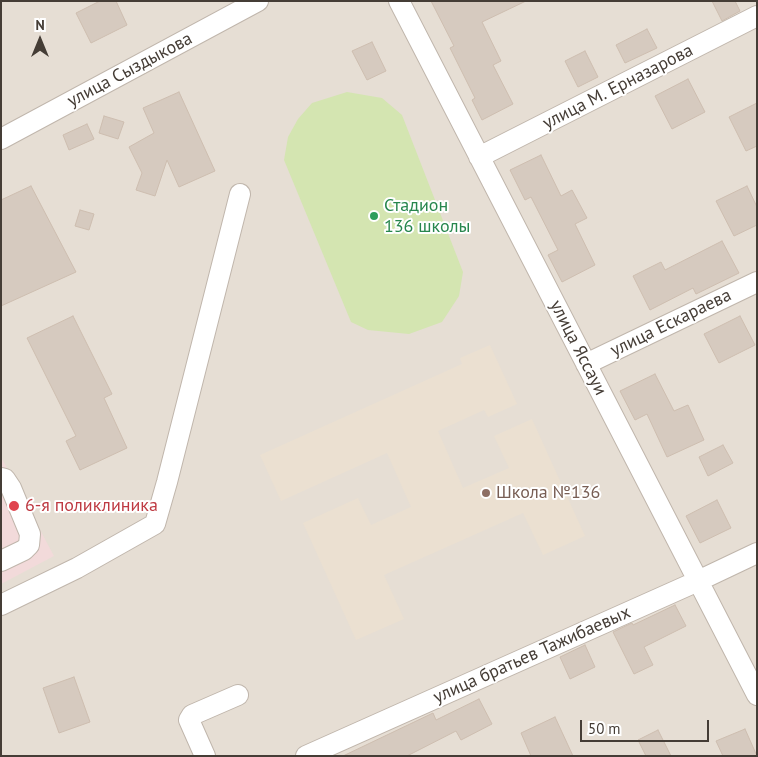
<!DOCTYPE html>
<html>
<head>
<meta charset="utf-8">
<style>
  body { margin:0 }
  #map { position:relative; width:758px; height:757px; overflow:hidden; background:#f2ede6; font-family:"PT Sans",sans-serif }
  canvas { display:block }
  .frame { position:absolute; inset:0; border:2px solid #453d36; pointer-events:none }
  .north { position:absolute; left:15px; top:15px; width:50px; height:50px; -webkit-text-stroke:4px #fff; paint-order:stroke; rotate:0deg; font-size:14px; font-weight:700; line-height:20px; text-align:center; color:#453d36 }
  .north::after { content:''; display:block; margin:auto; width:18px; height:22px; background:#453d36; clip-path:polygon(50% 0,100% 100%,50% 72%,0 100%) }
  .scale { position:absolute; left:580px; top:720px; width:129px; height:22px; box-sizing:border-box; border:2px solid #453d36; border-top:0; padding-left:6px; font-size:15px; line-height:18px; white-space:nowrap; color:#453d36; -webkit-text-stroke:4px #fff; paint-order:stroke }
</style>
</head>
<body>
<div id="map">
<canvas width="758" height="757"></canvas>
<div class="frame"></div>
<div class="north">N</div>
<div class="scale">50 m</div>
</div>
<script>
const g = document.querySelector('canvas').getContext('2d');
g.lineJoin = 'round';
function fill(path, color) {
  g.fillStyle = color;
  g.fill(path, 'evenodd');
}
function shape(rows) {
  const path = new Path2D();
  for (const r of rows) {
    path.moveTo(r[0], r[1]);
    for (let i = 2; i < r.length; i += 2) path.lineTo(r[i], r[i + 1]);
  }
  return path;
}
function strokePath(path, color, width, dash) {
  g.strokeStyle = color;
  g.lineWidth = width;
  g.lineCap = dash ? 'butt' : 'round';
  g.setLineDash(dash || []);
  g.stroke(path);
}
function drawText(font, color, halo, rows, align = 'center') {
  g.font = font + ' "PT Sans",sans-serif';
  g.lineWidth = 4;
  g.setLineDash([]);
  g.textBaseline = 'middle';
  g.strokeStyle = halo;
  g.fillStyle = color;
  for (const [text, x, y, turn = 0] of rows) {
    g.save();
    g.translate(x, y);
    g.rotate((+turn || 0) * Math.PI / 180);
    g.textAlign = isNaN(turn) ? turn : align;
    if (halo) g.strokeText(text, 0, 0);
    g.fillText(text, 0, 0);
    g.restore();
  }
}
const residential = shape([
  [1,1,757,1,757,756,1,756]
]);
const education = shape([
  [490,345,517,404,488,417,484,410,438,431,463,488,509,468,494,436,532,419,585,536,543,555,523,513,384,575,404,619,356,640,303,523,358,498,371,525,411,507,387,453,281,501,260,455,462,364,460,358]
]);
const medical = shape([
  [1,457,54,556,1,584]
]);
const green = shape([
  [347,92,382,98,402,115,463,272,459,296,442,322,409,334,368,330,351,322,284,160,288,137,298,119,312,103]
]);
const building = shape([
  [100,1,116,1,127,25,91,43,76,13,100,1],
  [431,1,526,1,482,22,501,61,493,65,513,104,482,120,472,100,475,98,450,48,454,46,431,1],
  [712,1,735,1,740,11,722,21,712,1],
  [647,29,657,48,625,63,616,45,647,29],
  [372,42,386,71,367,80,352,51,372,42],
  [585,51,598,77,578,87,565,61,585,51],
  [688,79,705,112,672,129,655,96,688,79],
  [179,92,215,171,179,187,167,160,155,196,136,190,142,173,129,147,154,133,143,108,179,92],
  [757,103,757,146,746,151,729,117,757,103],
  [104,116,124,122,118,139,99,133,104,116],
  [87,124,94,139,69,150,63,135,87,124],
  [541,155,561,196,572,190,587,218,575,224,595,265,562,282,548,255,558,250,531,197,525,200,510,170,541,155],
  [31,186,76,272,1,306,1,200,31,186],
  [747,186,757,207,757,225,734,236,716,201,747,186],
  [80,210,94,214,89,230,75,226,80,210],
  [722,241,739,273,696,294,693,288,650,310,633,276,661,262,665,270,722,241],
  [73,316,112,394,104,398,127,448,80,470,66,441,76,436,27,338,73,316],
  [740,316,755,345,719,363,704,334,740,316],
  [655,374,674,411,688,405,704,440,667,457,647,414,635,420,620,391,655,374],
  [723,445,733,463,708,476,699,457,723,445],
  [717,500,731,528,700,543,686,516,717,500],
  [675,605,686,626,644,647,653,665,634,674,613,632,632,623,633,625,675,605],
  [585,645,595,667,570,679,560,657,585,645],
  [74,677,90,722,59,733,43,688,74,677],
  [479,699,492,724,461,740,456,731,407,756,343,756,433,713,436,720,479,699],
  [555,717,573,756,531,756,521,733,555,717],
  [745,729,757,756,723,756,716,741,745,729],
  [658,730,671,756,646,756,638,740,658,730]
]);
const minor = shape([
  [399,1,757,695],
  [1,139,258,1],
  [479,157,757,16],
  [586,364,757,282],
  [1,478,5,479,11,488,30,534,29,545,24,550,1,561],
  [1,605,77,568,155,524,167,482,240,194],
  [205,756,189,720,192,715,238,695],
  [306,756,698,581,757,553]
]);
const markers = [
  [374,216,5,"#2e9e5b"],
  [486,493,5,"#8d6e63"],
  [14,506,6,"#e0444e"]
];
const streetNames = [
  ["улица Сыздыкова",130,70,-28],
  ["улица М. Ерназарова",618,87,-27],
  ["улица Ескараева",671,323,-26],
  ["улица Яссауи",578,348,63],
  ["улица братьев Тажибаевых",532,655,-24]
];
const leisureNames = [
  ["Стадион",384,206],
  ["136 школы",384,227]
];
const educationNames = [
  ["Школа №136",496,493]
];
const healthNames = [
  ["6-я поликлиника",25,506]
];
fill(residential, '#e6ded4');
fill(education, '#ebe0d1');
fill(medical, '#f2dada');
fill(green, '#d4e5b1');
fill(building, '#d6cabf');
strokePath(building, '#cebeb0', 1);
strokePath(minor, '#c0b6ac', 22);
strokePath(minor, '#fff', 20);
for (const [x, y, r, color] of markers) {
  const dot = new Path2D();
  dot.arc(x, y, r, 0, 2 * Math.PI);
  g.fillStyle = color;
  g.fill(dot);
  strokePath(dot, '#fff', 2);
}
drawText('18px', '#453d36', '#fff', streetNames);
drawText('18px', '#27864d', '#fff', leisureNames, 'left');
drawText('18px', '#785e54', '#fff', educationNames, 'left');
drawText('18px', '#be3a42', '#fff', healthNames, 'left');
</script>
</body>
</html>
